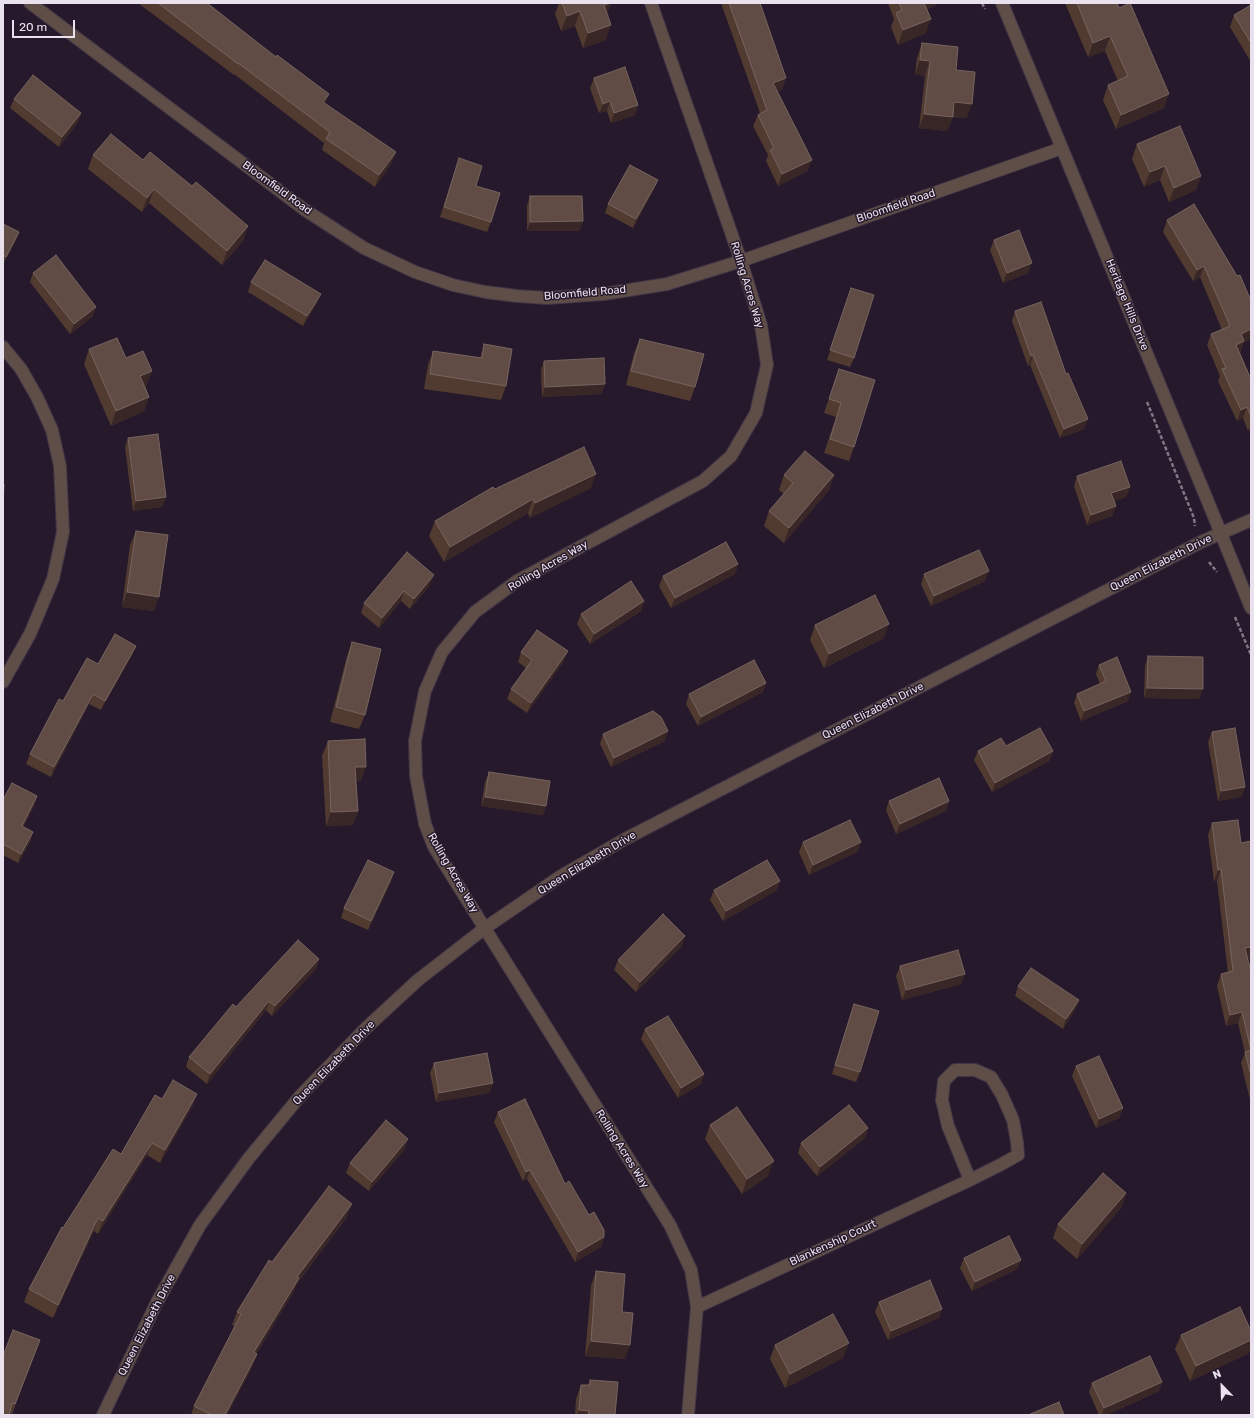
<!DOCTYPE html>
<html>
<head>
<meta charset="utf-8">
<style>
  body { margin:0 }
  #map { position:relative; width:1254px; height:1418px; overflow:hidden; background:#26192b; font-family:Rubik,sans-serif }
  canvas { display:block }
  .frame { position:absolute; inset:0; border:4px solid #eae1ee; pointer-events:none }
  .north { position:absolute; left:1202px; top:1366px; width:40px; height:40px; -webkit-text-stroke:3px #26192b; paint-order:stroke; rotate:337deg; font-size:11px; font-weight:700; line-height:16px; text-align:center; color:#eae1ee }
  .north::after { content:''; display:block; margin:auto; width:14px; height:18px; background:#eae1ee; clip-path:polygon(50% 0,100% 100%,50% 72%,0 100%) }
  .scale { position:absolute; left:12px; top:20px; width:63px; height:18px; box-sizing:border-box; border:2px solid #eae1ee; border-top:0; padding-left:5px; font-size:12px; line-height:14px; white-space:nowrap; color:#eae1ee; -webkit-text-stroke:3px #26192b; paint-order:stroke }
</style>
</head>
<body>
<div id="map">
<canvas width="1254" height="1418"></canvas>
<div class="frame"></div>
<div class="north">N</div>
<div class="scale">20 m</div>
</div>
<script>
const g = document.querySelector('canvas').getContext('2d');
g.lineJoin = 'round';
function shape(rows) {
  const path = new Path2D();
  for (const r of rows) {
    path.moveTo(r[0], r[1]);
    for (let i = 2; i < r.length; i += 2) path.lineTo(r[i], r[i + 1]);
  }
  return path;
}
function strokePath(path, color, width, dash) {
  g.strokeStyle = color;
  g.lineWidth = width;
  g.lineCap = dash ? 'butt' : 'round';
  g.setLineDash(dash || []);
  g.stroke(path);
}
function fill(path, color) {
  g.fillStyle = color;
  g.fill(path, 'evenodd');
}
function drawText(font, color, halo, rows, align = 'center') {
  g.font = font + ' Rubik,sans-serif';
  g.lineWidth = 3;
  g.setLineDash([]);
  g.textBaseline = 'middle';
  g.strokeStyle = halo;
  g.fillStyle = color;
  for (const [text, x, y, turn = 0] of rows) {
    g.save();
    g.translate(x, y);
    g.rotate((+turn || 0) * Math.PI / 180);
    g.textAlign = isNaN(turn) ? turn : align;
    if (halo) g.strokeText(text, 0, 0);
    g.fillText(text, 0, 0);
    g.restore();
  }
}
const path = shape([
  [982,3,985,9],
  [1147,402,1194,518,1195,526],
  [1209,562,1217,572],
  [1235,617,1251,655]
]);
const minor = shape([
  [30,3,305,210,364,248,415,272,453,285,485,292,517,296,547,298,604,294,667,284,741,261,1062,148],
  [651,3,741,261,761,325,767,365,756,413,731,456,703,481,517,581,475,612,442,652,425,691,415,741,416,776,425,824,434,847,670,1225,691,1270,697,1307,688,1415],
  [1002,3,1213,514,1251,608],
  [3,347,21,369,37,397,52,430,60,466,63,532,53,579,30,634,3,682],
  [697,1307,970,1180,1000,1165,1018,1155,1017,1142,1013,1120,1002,1095,991,1077,975,1070,955,1070,944,1081,942,1100,948,1126,970,1180],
  [103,1415,157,1302,200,1225,249,1158,301,1095,366,1028,418,980,485,928,561,876,627,838,1201,542,1251,520]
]);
const wall = shape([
  [138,3,207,3,276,57,329,94,325,104,396,152,391,164,375,187,322,150,324,143,234,74,234,75],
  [559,3,611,3,607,13,606,40,583,48,575,26,561,31,555,14],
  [721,3,760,3,782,90,777,91,812,160,807,171,778,186,766,161,768,155,753,126,758,115,760,113],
  [888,3,937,3,936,5,927,9,926,33,898,45,891,27,894,19],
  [1065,3,1117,3,1164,108,1116,129,1103,100,1108,85,1118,81,1105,51,1088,57],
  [1251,5,1251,62,1230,27,1234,15],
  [922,43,956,70,967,118,953,117,947,131,919,128,925,76,915,74,917,58],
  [594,78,638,105,635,115,611,123,607,111,599,113,590,88],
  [14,99,81,113,78,122,59,147,10,108],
  [1137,144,1201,176,1196,190,1169,202,1160,180,1144,187,1132,159],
  [93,155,143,160,192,186,248,226,243,241,222,265,149,203,142,212,88,169],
  [459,158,476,186,491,222,487,232,440,217],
  [654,189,633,228,605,213,608,204],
  [530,196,583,221,579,231,527,231,527,206],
  [1167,220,1251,301,1251,339,1244,342,1240,353,1250,377,1251,377,1251,430,1248,431,1243,418,1237,421,1218,381,1220,376,1207,345,1211,334,1222,330,1200,277,1193,281,1163,232],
  [3,224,19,232,15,242,3,264],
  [994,240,1028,273,1003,283,990,250],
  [33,273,93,316,70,334,30,282],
  [251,282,317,303,303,326,248,292],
  [851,288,854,358,850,367,827,360],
  [1015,311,1084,429,1060,438,1030,365,1028,366,1012,321],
  [640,339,695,387,690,401,626,385,634,353],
  [484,344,506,386,501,400,424,389,428,365,433,351,480,358],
  [89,349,126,358,152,371,146,386,145,386,149,397,144,411,111,426,84,364],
  [544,361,605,384,601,394,542,397,541,370],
  [839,369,854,447,849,461,824,453,836,417,824,413],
  [128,438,166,497,162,507,133,511,125,447],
  [784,475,834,475,829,490,784,543,764,526,769,511,784,494,779,490],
  [1077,476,1130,487,1126,497,1114,501,1116,506,1112,516,1087,525,1074,486],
  [591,488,530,518,528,513,444,562,429,536,435,521,495,489],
  [136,531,154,611,122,607,130,545],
  [407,552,430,585,410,609,401,601,379,628,361,613,364,603],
  [738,564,735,574,671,608,659,586,663,576],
  [924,574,985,581,931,606,921,584],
  [644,601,641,611,590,644,577,624,581,614],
  [815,625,884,638,824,668,810,640],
  [352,642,365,715,359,729,330,722,347,656],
  [136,646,132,655,101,710,89,704,51,777,26,764,30,754,63,701,98,664],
  [521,652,564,661,527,713,507,699,511,689,526,668,518,662],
  [1148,656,1199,699,1144,698,1145,666],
  [1099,665,1128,701,1081,721,1074,703,1077,694,1100,684,1096,674],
  [766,683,763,692,698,726,686,704,689,694],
  [1212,732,1245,787,1241,797,1218,801,1208,742],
  [603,734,665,741,611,767,600,744],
  [328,741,361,781,356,781,358,811,353,825,326,826,322,756],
  [1006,746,1053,751,1049,761,992,792,974,760,978,751],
  [489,772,546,806,543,815,481,806,485,782],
  [37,796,34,806,23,827,33,832,30,842,18,863,3,855,3,800],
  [889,801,949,801,946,811,896,834,886,810],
  [1212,823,1241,843,1251,841,1251,958,1248,959,1251,972,1251,1104,1241,1063,1245,1053,1238,1023,1226,1026,1217,986,1221,974,1228,973,1217,881,1214,881,1208,835],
  [803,842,861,842,857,852,809,875,799,852],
  [780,881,776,891,723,921,710,900,714,890],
  [391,882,368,930,341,918,344,908],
  [682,946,636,992,614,970,618,960],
  [319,959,316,969,272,1016,266,1010,207,1084,186,1067,189,1057,236,1007],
  [900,966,961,984,902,1000,896,976],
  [1018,986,1079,1000,1075,1010,1063,1029,1015,996],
  [854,1004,860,1072,856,1082,832,1074],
  [645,1029,704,1074,701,1084,678,1098,641,1039],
  [434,1063,493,1083,489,1093,436,1102,430,1073],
  [1076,1066,1123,1108,1119,1118,1096,1128,1072,1076],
  [197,1094,192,1107,160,1163,147,1155,98,1234,94,1231,53,1318,24,1302,29,1289,63,1228,121,1154,162,1099],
  [498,1112,565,1184,589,1215,604,1237,601,1247,575,1262,527,1179,523,1181,494,1122],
  [710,1125,768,1176,742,1194,705,1139],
  [868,1128,865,1138,817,1176,798,1153,801,1143],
  [405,1149,369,1191,346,1173,350,1163],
  [1126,1193,1121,1208,1077,1259,1053,1238,1058,1224],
  [347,1217,296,1285,294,1291,256,1354,257,1354,252,1367,227,1415,191,1415,194,1406,235,1326,232,1325,237,1312,272,1262],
  [964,1258,1021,1260,1017,1269,972,1291,960,1268],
  [596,1271,622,1312,625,1359,585,1356,591,1286],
  [879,1302,942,1309,939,1318,888,1340,875,1312],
  [1181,1335,1249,1353,1190,1381,1175,1349],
  [40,1340,12,1414,9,1413,3,1415],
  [775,1345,843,1358,785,1388,770,1359],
  [590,1380,615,1415,575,1415,576,1399,581,1385,588,1385],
  [1162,1382,1159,1391,1107,1415,1099,1415,1089,1392,1092,1383]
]);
const shadedWall = shape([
  [611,3,605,17,604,5],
  [921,3,937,3,936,5,917,13],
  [580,11,575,26,561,31,567,16],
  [931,19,926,33,898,45,903,30],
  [611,25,606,40,583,48,588,33],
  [1110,36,1105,51,1088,57,1093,43],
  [920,60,930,61,925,76,915,74],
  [786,78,782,90,769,94,773,83],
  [329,94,324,106,323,102],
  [1169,94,1164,108,1116,129,1121,115],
  [610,101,607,111,599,113,603,104],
  [954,102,972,104,967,118,949,116],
  [638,105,635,115,611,123,614,113],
  [81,113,78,122,59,147,62,137],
  [924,114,953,117,947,131,919,128],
  [396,152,391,164,375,187,379,175],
  [812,160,807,171,778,186,782,174],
  [1165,166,1160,180,1144,187,1150,172],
  [1201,176,1196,190,1169,202,1174,188],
  [658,180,654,189,633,228,636,219],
  [154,189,149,203,142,212,147,198],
  [583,221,579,231,527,231,530,222],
  [248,226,243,241,222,265,227,251],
  [19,232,15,242,3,264,6,257],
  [1032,263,1028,273,1003,283,1007,273],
  [1204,266,1200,277,1193,281,1197,270],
  [321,294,317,303,303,326,307,316],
  [96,307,93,316,70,334,74,324],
  [1251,329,1251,339,1244,342,1240,353,1232,356,1241,334],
  [1033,355,1030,365,1028,366,1031,356],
  [152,371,146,386,135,391,140,376],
  [605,384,601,394,542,397,545,387],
  [149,397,144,411,111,426,116,411],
  [1247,407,1243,418,1237,421,1241,410],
  [1088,419,1084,429,1060,438,1064,429],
  [1251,424,1251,430,1248,431],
  [596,474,591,488,530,518,535,503],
  [834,475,829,490,784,543,789,528],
  [1130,487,1126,497,1108,503,1111,493],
  [166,497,162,507,133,511,136,501],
  [533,499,528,513,444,562,450,547],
  [1116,506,1112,516,1087,525,1091,515],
  [738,564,735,574,671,608,675,598],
  [989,571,985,581,931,606,934,596],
  [434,575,430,585,410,609,414,599],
  [404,591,401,601,379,628,382,618],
  [127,592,159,597,154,611,122,607],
  [644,601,641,611,590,644,594,634],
  [889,624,884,638,824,668,829,654],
  [136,646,132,655,101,710,105,701],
  [568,651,564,661,527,713,531,703],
  [766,683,763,692,698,726,701,717],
  [1147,688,1203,689,1199,699,1144,698],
  [1131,692,1128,701,1081,721,1084,711],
  [93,694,89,704,51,777,54,767],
  [668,731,665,741,611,767,614,758],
  [1053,751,1049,761,992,792,995,783],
  [355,767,366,767,361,781,350,781],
  [1245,787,1241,797,1218,801,1221,791],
  [37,796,34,806,18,836,22,826],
  [485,797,546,806,543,815,481,806],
  [949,801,946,811,896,834,900,824],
  [358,811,353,825,326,826,331,812],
  [33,832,30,842,18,863,21,854],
  [861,842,857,852,809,875,813,865],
  [1221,869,1217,881,1214,881,1218,870],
  [394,872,391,882,368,930,371,921],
  [780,881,776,891,723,921,726,911],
  [685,936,682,946,636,992,640,982],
  [1251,947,1251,958,1241,959,1245,948],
  [319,959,316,969,272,1016,275,1006],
  [965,974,961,984,902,1000,906,990],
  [1079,1000,1075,1010,1063,1029,1066,1019],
  [269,1001,266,1010,207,1084,210,1074],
  [1242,1012,1238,1023,1226,1026,1230,1015],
  [704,1074,701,1084,678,1098,681,1088],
  [493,1083,489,1093,436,1102,439,1093],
  [197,1094,192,1107,160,1163,165,1150],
  [1123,1108,1119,1118,1096,1128,1099,1119],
  [868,1128,865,1138,817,1176,820,1167],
  [408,1139,405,1149,369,1191,372,1182],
  [152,1143,147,1155,98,1234,103,1221],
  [774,1161,768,1176,742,1194,747,1179],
  [530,1170,527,1179,523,1181,526,1172],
  [1126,1193,1121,1208,1077,1259,1082,1244],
  [352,1204,347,1217,296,1285,294,1291,249,1365,254,1352,297,1277],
  [98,1218,94,1231,53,1318,58,1305],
  [604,1237,601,1247,575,1262,578,1252],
  [1021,1260,1017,1269,972,1291,975,1282],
  [942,1309,939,1318,888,1340,891,1331],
  [1251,1340,1251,1349,1249,1353,1190,1381,1196,1366],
  [591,1341,630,1345,625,1359,585,1356],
  [849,1343,843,1358,785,1388,790,1374],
  [257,1354,252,1367,227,1415,225,1415],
  [1162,1382,1159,1391,1107,1415,1102,1415,1104,1408],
  [579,1410,589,1411,587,1415,577,1415]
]);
const building = shape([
  [158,3,207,3,276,57,277,55,329,94,323,102,396,152,379,175,326,139,330,132,238,63,238,64,158,3],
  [562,3,611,3,604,5,611,25,588,33,580,11,567,16,562,3],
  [729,3,760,3,786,78,773,83,812,160,782,174,770,150,774,148,758,115,767,110,729,3],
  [899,3,924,3,931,19,903,30,896,13,902,10,899,3],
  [1077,3,1117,3,1119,8,1130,3,1169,94,1121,115,1108,85,1128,76,1110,36,1093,43,1077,3],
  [1251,5,1251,43,1234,15,1251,5],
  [922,43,958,47,956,70,975,72,972,104,954,102,953,117,924,114,930,61,920,60,922,43],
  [625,67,638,105,614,113,610,101,603,104,594,78,625,67],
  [33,75,81,113,62,137,14,99,33,75],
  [1180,126,1201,176,1174,188,1165,166,1150,172,1137,144,1180,126],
  [111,134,143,160,150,152,192,186,196,182,248,226,227,251,154,189,147,198,93,155,111,134],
  [459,158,482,166,476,186,500,193,491,222,444,207,459,158],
  [630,165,658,180,636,219,608,204,630,165],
  [530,196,582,196,583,221,530,222,530,196],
  [1194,204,1237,276,1240,275,1251,301,1251,329,1241,334,1244,341,1236,345,1250,377,1251,377,1251,416,1247,407,1241,410,1222,369,1226,368,1211,334,1230,326,1204,266,1197,270,1167,220,1194,204],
  [3,224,19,232,6,257,3,255,3,224],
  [1019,230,1032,263,1007,273,994,240,1019,230],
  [56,255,96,307,74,324,33,273,56,255],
  [265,260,321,294,307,316,251,282,265,260],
  [851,288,874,295,854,358,830,350,851,288],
  [1041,302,1066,374,1068,373,1088,419,1064,429,1033,355,1031,356,1015,311,1041,302],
  [117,338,126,358,143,351,152,371,140,376,149,397,116,411,89,349,117,338],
  [640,339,704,354,695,387,631,371,640,339],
  [484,344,512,349,506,386,430,374,433,351,482,358,484,344],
  [604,358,605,384,545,387,544,361,604,358],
  [839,369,875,380,854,447,830,439,841,403,829,399,839,369],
  [158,434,166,497,136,501,128,438,158,434],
  [584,447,596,474,535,503,533,499,450,547,435,521,493,487,495,489,584,447],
  [805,451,834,475,789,528,769,511,793,483,784,475,805,451],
  [1121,461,1130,487,1111,493,1116,506,1091,515,1077,476,1121,461],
  [3,483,4,484,3,510,3,483],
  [136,531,168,535,159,597,127,592,136,531],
  [726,542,738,564,675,598,663,576,726,542],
  [979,550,989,571,934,596,924,574,979,550],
  [407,552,434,575,414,599,404,591,382,618,364,603,407,552],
  [631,581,644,601,594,634,581,614,631,581],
  [875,595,889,624,829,654,815,625,875,595],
  [537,630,568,651,531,703,511,689,532,660,521,652,537,630],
  [115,634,136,646,105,701,93,694,54,767,30,754,59,699,63,701,87,658,98,664,115,634],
  [352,642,381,649,365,715,336,707,352,642],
  [1148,656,1203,657,1203,689,1147,688,1148,656],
  [1117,657,1131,692,1084,711,1077,694,1106,681,1099,665,1117,657],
  [754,660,766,683,701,717,689,694,754,660],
  [653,711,661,717,668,731,614,758,603,734,653,711],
  [1040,728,1053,751,995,783,978,751,1001,738,1006,746,1040,728],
  [1235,728,1245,787,1221,791,1212,732,1235,728],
  [365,739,366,767,355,767,358,811,331,812,328,741,365,739],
  [489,772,550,781,546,806,485,797,489,772],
  [939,778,949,801,900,824,889,801,939,778],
  [12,783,37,796,22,826,33,832,21,854,3,844,3,800,12,783],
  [850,820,861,842,813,865,803,842,850,820],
  [1238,820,1241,843,1251,841,1251,947,1245,948,1251,972,1251,1050,1242,1012,1230,1015,1221,974,1233,971,1221,869,1218,870,1212,823,1238,820],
  [368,860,394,872,371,921,344,908,368,860],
  [767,860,780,881,726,911,714,890,767,860],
  [663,914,685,936,640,982,618,960,663,914],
  [298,940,319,959,275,1006,269,1001,210,1074,189,1057,233,1004,236,1007,298,940],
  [958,950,965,974,906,990,900,966,958,950],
  [1031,968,1079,1000,1066,1019,1018,986,1031,968],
  [854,1004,879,1011,860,1072,835,1065,854,1004],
  [668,1016,704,1074,681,1088,645,1029,668,1016],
  [1251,1050,1251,1076,1245,1052,1251,1050],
  [487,1053,493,1083,439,1093,434,1063,487,1053],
  [1099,1056,1123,1108,1099,1119,1076,1066,1099,1056],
  [173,1080,197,1094,165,1150,152,1143,103,1221,98,1218,58,1305,29,1289,62,1227,63,1228,113,1149,121,1154,155,1095,162,1099,173,1080],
  [525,1099,565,1184,569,1181,589,1215,594,1212,604,1230,604,1237,578,1252,530,1170,526,1172,498,1112,525,1099],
  [849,1105,868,1128,820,1167,801,1143,849,1105],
  [737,1107,774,1161,747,1179,710,1125,737,1107],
  [386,1120,408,1139,372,1182,350,1163,386,1120],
  [1103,1173,1126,1193,1082,1244,1058,1224,1103,1173],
  [329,1186,352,1204,297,1277,299,1278,254,1352,257,1354,225,1415,212,1415,194,1406,241,1314,237,1312,269,1260,272,1262,329,1186],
  [1009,1236,1021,1260,975,1282,964,1258,1009,1236],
  [596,1271,625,1274,622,1312,633,1313,630,1345,591,1341,596,1271],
  [930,1280,942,1309,891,1331,879,1302,930,1280],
  [1240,1307,1251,1331,1251,1340,1196,1366,1181,1335,1240,1307],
  [833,1314,849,1343,790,1374,775,1345,833,1314],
  [13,1330,40,1340,15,1404,12,1403,9,1415,3,1415,3,1356,13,1330],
  [1150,1356,1162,1382,1104,1408,1092,1383,1150,1356],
  [590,1380,618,1382,615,1415,588,1415,589,1411,579,1410,581,1385,590,1385,590,1380],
  [1059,1402,1064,1415,1028,1415,1059,1402]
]);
const streetNames = [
  ["Bloomfield Road",277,188,36],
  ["Bloomfield Road",896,206,-19],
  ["Rolling Acres Way",747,285,73],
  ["Bloomfield Road",585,293,-5],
  ["Heritage Hills Drive",1127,305,68],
  ["Queen Elizabeth Drive",1161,563,-27],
  ["Rolling Acres Way",548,566,-30],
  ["Queen Elizabeth Drive",873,711,-27],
  ["Queen Elizabeth Drive",587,863,-31],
  ["Rolling Acres Way",453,873,60],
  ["Queen Elizabeth Drive",334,1063,-46],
  ["Rolling Acres Way",622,1149,58],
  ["Blankenship Court",833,1243,-25],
  ["Queen Elizabeth Drive",147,1325,-63]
];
strokePath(minor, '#413546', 14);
strokePath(path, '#827786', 2.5, [4, 2]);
strokePath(minor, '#5f4d48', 12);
fill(wall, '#513b30');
fill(shadedWall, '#392626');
fill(building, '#614c45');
strokePath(building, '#76645f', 1);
drawText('11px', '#eae1ee', '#26192b', streetNames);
</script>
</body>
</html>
